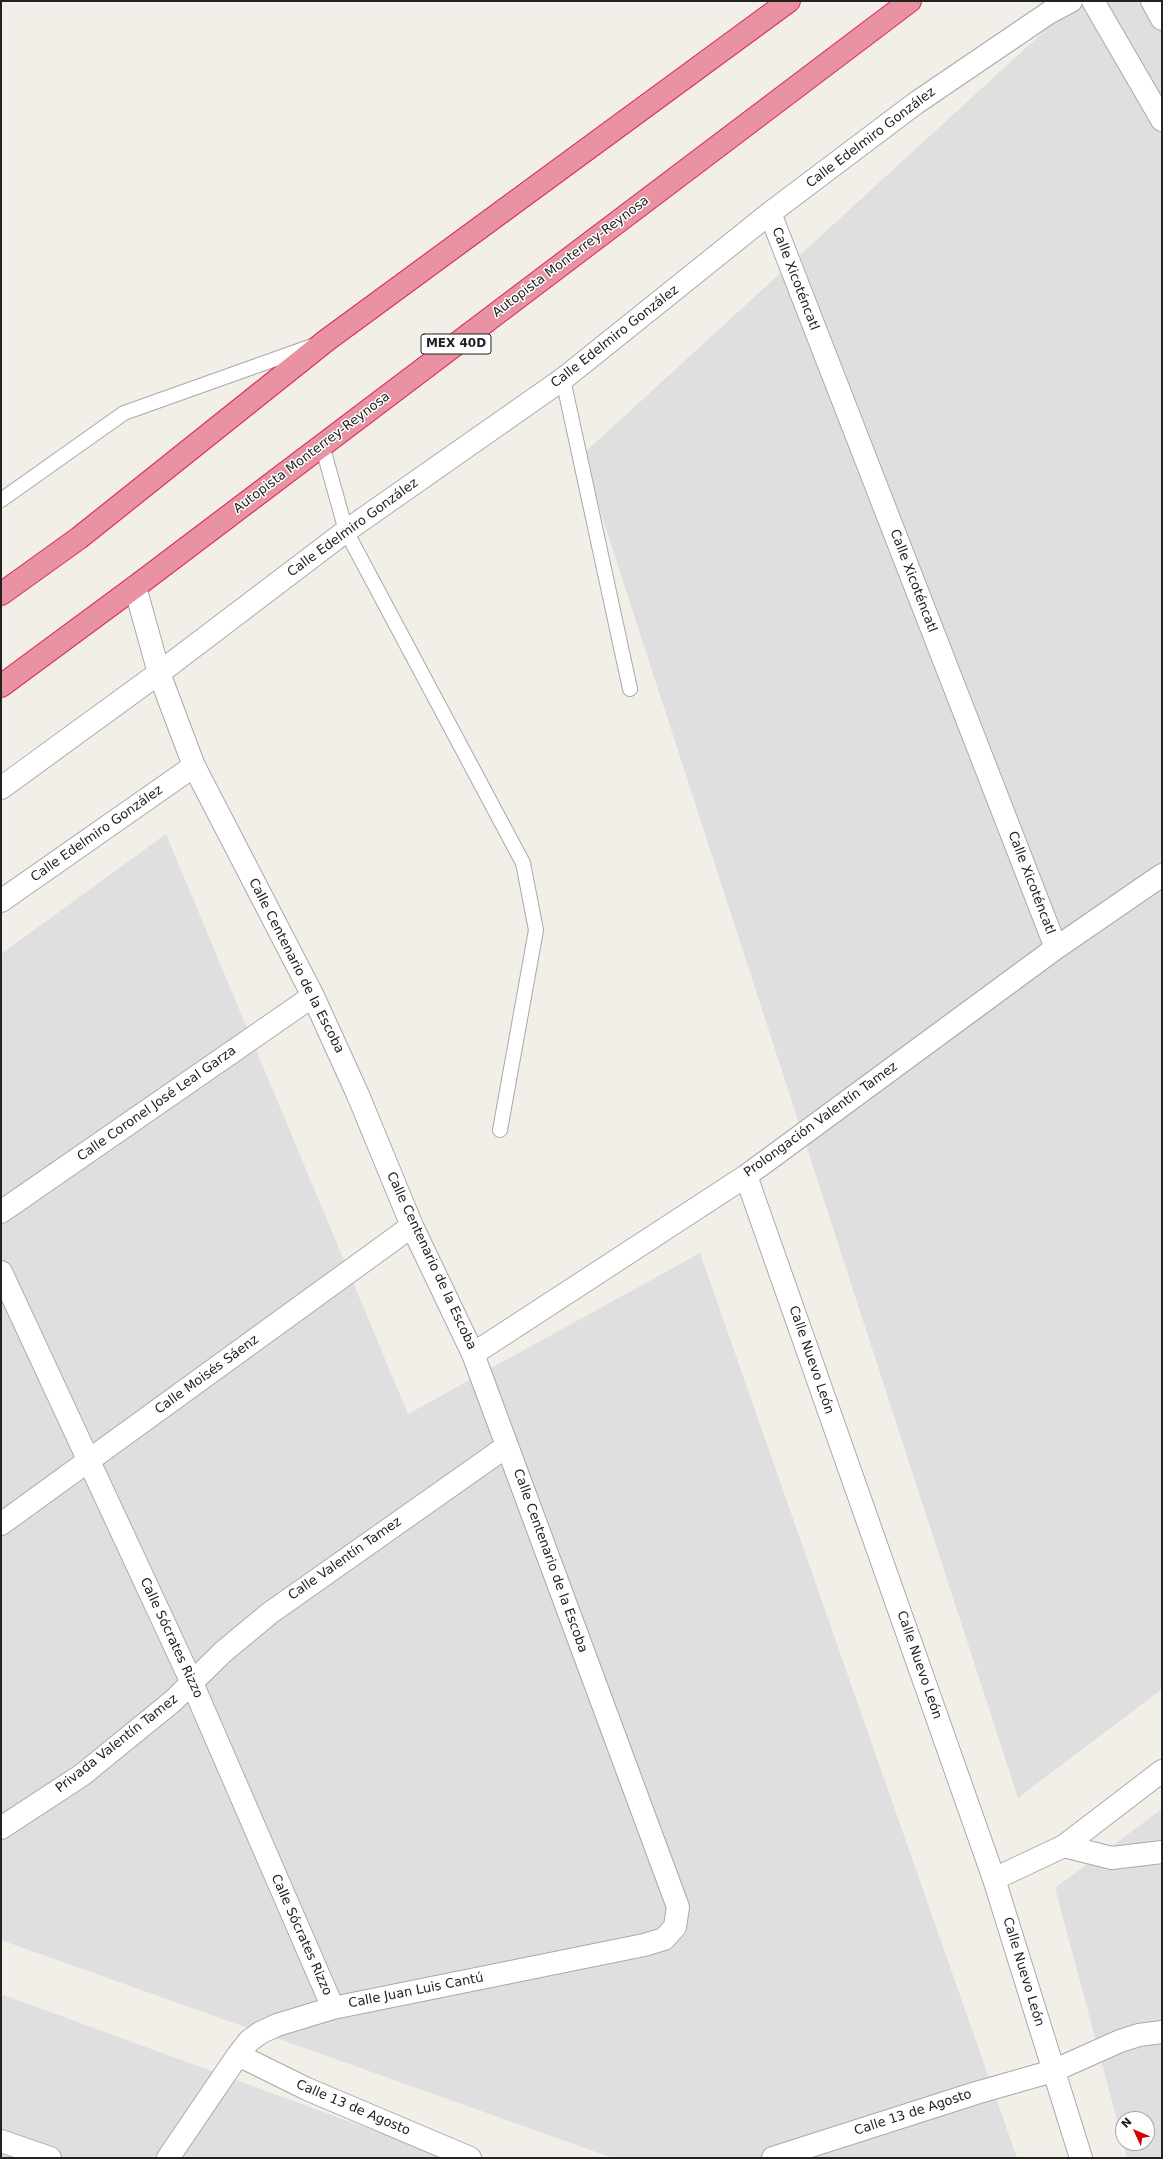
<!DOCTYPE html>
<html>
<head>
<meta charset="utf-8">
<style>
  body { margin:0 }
  #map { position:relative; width:1163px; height:2159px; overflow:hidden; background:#f2efe9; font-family:"DejaVu Sans",sans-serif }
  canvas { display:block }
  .frame { position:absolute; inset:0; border:2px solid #222; pointer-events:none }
  .north { position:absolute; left:1115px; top:2111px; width:40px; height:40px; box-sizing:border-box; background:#fff; border:1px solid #a7a7a7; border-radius:50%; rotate:314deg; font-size:11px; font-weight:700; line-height:16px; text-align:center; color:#222 }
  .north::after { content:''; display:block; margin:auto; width:14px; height:18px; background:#d40000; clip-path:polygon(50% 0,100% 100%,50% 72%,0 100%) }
</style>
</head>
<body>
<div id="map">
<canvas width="1163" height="2159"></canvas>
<div class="frame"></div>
<div class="north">N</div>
</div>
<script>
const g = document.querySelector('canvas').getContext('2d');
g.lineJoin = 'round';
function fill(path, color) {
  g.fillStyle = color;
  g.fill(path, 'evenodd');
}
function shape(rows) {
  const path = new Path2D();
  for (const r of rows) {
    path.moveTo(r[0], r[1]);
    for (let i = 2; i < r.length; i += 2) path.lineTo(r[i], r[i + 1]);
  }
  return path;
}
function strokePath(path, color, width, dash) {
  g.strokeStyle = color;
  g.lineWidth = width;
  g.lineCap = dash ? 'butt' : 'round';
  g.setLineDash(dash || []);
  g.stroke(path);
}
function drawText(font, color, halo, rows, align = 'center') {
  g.font = font + ' "DejaVu Sans",sans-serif';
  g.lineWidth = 3;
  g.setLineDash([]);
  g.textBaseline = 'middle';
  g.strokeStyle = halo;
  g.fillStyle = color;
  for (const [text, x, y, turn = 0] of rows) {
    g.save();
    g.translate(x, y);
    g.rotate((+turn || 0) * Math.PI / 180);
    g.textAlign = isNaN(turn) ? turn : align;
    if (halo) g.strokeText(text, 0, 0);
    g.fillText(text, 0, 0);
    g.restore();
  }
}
const residential = shape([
  [1077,1,1162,1,1162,1689,1018,1798,582,455],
  [166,834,408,1414,700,1253,1017,2158,613,2158,1,1940,1,954],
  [1162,1809,1162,2158,1127,2158,1055,1888],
  [1123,2119,1147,2119,1147,2143,1123,2143],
  [1,1994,449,2158,1,2158]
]);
const lane = shape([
  [563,379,630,689],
  [322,445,346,531,523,863,536,930,500,1130],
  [1,500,124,413,312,346]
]);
const street = shape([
  [1093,1,1162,120],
  [1152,1,1162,19],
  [770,213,1056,948],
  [135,587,159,673,194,766,313,996,358,1095,412,1226,473,1354,678,1907,675,1927,664,1939,644,1945,333,2008,277,2025,260,2033,249,2041,238,2055,168,2158],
  [1,788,159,673,346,531,563,379,770,213,916,103,1050,12,1071,1],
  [1,901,194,766],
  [746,1176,994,1879,1081,2158],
  [1,1212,313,996],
  [1,1272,192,1683,333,2008],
  [473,1354,746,1176,1056,948,1162,875],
  [1,1524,412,1226],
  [1,1828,82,1775,173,1701,223,1652,270,1613,507,1446],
  [1064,1846,1112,1858,1162,1852],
  [994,1879,1064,1846,1162,1771],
  [238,2055,307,2089,470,2158],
  [1,2141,50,2158],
  [773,2158,976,2093,1053,2071,1120,2041,1139,2035,1162,2032]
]);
const highway = shape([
  [1,594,79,538,327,340,789,1],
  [1,686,135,587,910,1]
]);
const shields = [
  [456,344,70]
];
const shieldNames = [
  ["MEX 40D",456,344]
];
const streetNames = [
  ["Calle Edelmiro González",871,138,-37],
  ["Autopista Monterrey-Reynosa",571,257,-37],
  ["Calle Xicoténcatl",795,279,69],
  ["Calle Edelmiro González",615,337,-38],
  ["Autopista Monterrey-Reynosa",312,453,-37],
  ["Calle Edelmiro González",353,528,-36],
  ["Calle Xicoténcatl",913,581,69],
  ["Calle Edelmiro González",97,834,-35],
  ["Calle Xicoténcatl",1031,883,69],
  ["Calle Centenario de la Escoba",296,966,63],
  ["Calle Coronel José Leal Garza",157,1104,-35],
  ["Prolongación Valentín Tamez",821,1120,-36],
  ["Calle Centenario de la Escoba",431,1261,65],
  ["Calle Nuevo León",811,1360,71],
  ["Calle Moisés Sáenz",207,1375,-36],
  ["Calle Valentín Tamez",345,1559,-35],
  ["Calle Centenario de la Escoba",550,1561,70],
  ["Calle Sócrates Rizzo",171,1638,65],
  ["Calle Nuevo León",919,1665,71],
  ["Privada Valentín Tamez",117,1744,-38],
  ["Calle Sócrates Rizzo",301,1935,66],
  ["Calle Nuevo León",1023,1972,73],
  ["Calle Juan Luis Cantú",416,1991,-11],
  ["Calle 13 de Agosto",353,2108,23],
  ["Calle 13 de Agosto",913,2113,-18]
];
fill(residential, '#e0dfdf');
strokePath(lane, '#a9a9a9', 16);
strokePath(street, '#a9a9a9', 24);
strokePath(highway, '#dc2a67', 24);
strokePath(lane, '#fff', 14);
strokePath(street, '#fff', 22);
strokePath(highway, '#e892a2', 22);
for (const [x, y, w] of shields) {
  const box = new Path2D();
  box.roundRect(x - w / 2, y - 10, w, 20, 3);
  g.fillStyle = '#fff';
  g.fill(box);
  strokePath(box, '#222', 1);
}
drawText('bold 12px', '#222', null, shieldNames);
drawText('13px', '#222', '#fff', streetNames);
</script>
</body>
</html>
